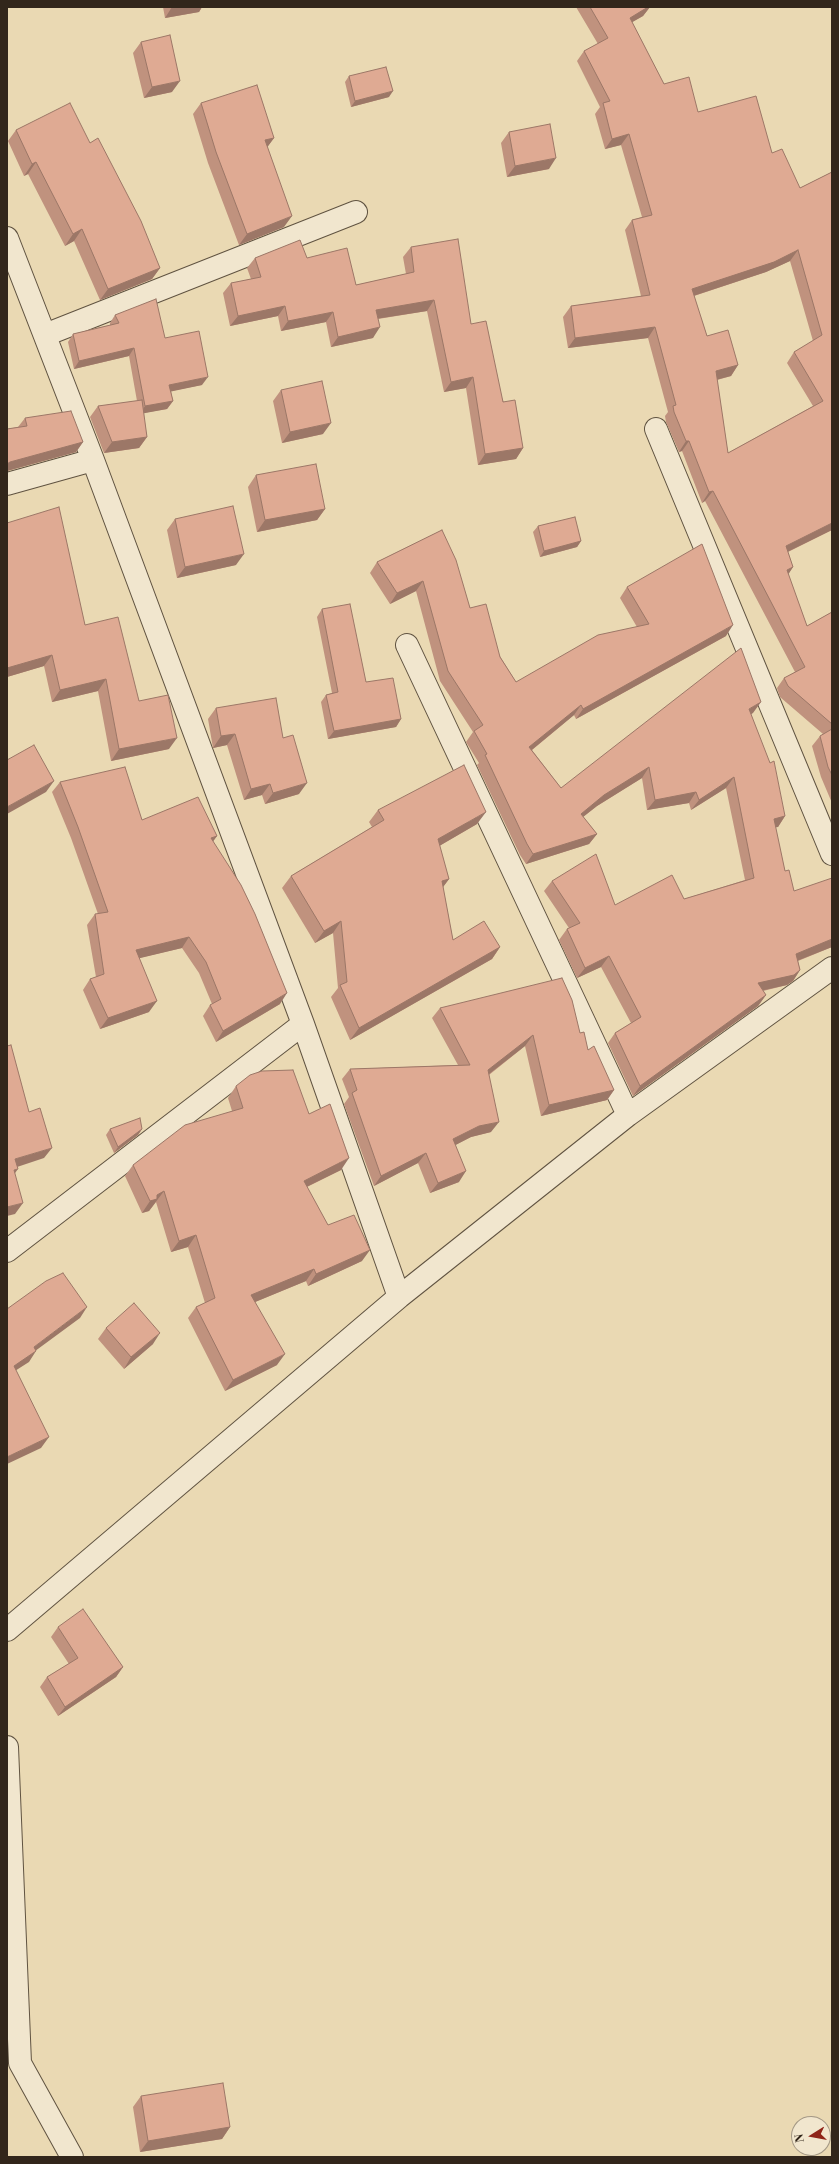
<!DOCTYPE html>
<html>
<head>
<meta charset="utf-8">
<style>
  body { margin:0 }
  #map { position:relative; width:839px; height:2164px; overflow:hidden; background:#ead9b3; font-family:"Libre Bodoni",serif }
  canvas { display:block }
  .frame { position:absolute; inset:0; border:8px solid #32261b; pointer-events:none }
  .north { position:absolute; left:791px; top:2116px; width:40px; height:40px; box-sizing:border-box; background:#f1e6ce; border:1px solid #a59986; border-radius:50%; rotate:259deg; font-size:11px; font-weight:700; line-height:16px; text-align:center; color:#32261b }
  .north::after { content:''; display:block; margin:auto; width:14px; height:18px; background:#8f2418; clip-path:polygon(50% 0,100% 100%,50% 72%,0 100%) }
</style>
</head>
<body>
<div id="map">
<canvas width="839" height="2164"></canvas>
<div class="frame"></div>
<div class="north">N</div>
</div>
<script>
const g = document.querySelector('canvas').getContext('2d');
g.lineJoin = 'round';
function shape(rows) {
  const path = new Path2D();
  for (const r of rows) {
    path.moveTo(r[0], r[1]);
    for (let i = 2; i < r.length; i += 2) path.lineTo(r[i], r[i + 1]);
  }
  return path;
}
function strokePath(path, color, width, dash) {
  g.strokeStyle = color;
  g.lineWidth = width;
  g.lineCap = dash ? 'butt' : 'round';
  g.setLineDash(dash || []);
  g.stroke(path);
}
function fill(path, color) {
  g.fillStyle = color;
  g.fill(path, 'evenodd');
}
const street = shape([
  [7,238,93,460,303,1024,399,1297],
  [45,335,356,212],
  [656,429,832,854],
  [7,484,93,460],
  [407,645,628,1115],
  [7,1251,303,1024],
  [7,1630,399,1297,628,1115,832,968],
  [7,1747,20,2063,72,2157]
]);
const wall = shape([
  [163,7,202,7,199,12,165,18],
  [576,7,650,7,643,16,632,22,664,84,698,112,772,153,800,188,832,172,832,530,788,552,793,567,788,574,807,626,832,612,832,803,821,777,812,746,820,736,823,734,780,697,777,688,784,678,795,672,705,501,702,503,682,451,679,452,666,422,665,416,668,412,648,338,568,348,563,317,571,306,641,296,625,230,632,220,642,217,621,145,605,149,595,114,600,107,577,61,584,51,598,44],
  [790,261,813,341,794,352,787,363,813,406,728,453,717,380,731,376,738,365,707,336,694,296,766,272],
  [141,42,172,92,144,98,133,53],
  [349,76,389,97,351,107,345,82],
  [201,103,274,138,267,147,284,227,239,245,208,163,193,114],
  [16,130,90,143,160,268,152,279,100,300,74,241,65,246,28,174,24,176,8,141],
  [509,132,549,169,507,177,501,143],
  [411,247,471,324,523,448,516,459,478,465,466,388,444,392,427,311,378,319,373,338,331,347,326,322,281,331,278,316,230,326,223,293,231,283,251,279,247,268,255,258,307,258,356,285,406,274,403,257],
  [115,315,165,338,202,385,171,391,173,401,167,409,143,413,147,437,139,448,104,453,90,417,98,406,137,401,129,356,74,369,68,342,73,334,110,325,110,323],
  [281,390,323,434,282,443,273,401],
  [25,418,83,442,76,452,7,471,7,429,18,427],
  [256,475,325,509,317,520,257,532,248,487],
  [175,519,236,565,177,578,167,530],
  [7,523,85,625,139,701,169,749,111,761,98,691,52,702,44,666,7,677],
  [538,526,581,541,577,547,540,557,533,532],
  [442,530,470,608,516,682,637,627,620,598,627,587,726,636,576,719,574,715,532,750,561,788,753,713,751,714,785,816,778,827,775,827,785,871,794,891,832,947,798,961,800,970,793,981,787,985,763,991,766,995,758,1006,633,1096,608,1043,615,1033,631,1023,601,967,577,978,559,940,567,929,569,928,544,891,552,881,615,905,684,899,745,880,726,788,691,810,689,803,647,810,642,778,597,806,583,817,597,834,589,844,526,864,520,855,477,765,479,763,466,742,473,732,440,681,416,591,390,604,370,573,377,562],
  [322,609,366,682,401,719,396,727,328,739,321,702,326,695,332,693,317,617],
  [216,708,283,738,299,794,265,804,262,795,244,800,227,745,213,748,208,719],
  [60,782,142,820,217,836,213,841,280,1004,216,1042,203,1016,210,1005,212,1004,199,973,182,948,139,958,149,1012,100,1029,83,990,90,979,96,977,87,925,95,914,98,914,71,838,52,792],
  [378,810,477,824,439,846,449,879,443,887,453,940,500,947,492,959,350,1040,331,997,338,988,333,933,315,943,282,888,291,876,372,827,369,822],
  [440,1008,580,1033,588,1050,614,1090,607,1100,541,1116,525,1046,489,1075,491,1132,471,1137,455,1145,459,1182,430,1193,418,1163,374,1186,344,1104,349,1097,342,1079,350,1069,458,1065,432,1018],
  [236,1086,309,1114,341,1170,307,1187,328,1225,362,1261,308,1286,306,1281,255,1302,277,1365,225,1391,188,1318,196,1307,205,1303,188,1247,171,1252,156,1202,149,1211,142,1213,125,1176,133,1165,232,1111,228,1098],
  [110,1129,142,1129,138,1135,114,1153,106,1135],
  [106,1328,153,1344,124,1369,98,1339],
  [58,1627,123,1667,116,1677,58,1716,40,1687,47,1677,69,1664,51,1637],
  [141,2096,230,2127,222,2139,140,2152,133,2107]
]);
const shadedWall = shape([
  [172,7,202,7,199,12,165,18],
  [648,7,650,7,643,16,622,28,630,18],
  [180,81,172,92,144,98,152,87],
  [393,91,389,97,351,107,355,101],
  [629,134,621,145,605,149,612,139],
  [274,138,266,149,265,140],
  [556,158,549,169,507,177,515,166],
  [36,162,28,174,24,176,32,164],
  [292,216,284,227,239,245,247,234],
  [82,229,74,241,65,246,73,234],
  [798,250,790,261,766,272,684,299,692,289],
  [160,268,152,279,100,300,108,289],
  [434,300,427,311,369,320,376,310],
  [285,306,278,316,230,326,238,316],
  [333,312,326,322,281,331,288,321],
  [380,327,373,338,331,347,338,337],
  [655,327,648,338,568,348,575,338],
  [134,348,129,356,74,369,79,361],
  [738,365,731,376,708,382,716,371],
  [208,377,202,385,164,393,169,385],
  [473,377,466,388,444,392,451,382],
  [173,401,167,409,140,414,145,406],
  [331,423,323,434,282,443,290,432],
  [147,437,139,448,104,453,112,442],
  [686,441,689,441,682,451,679,452],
  [83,442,76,452,7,471,7,464,10,462],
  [523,448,516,459,478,465,485,454],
  [713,491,705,501,702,503,709,492],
  [325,509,317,520,257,532,265,520],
  [832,523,832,530,779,556,786,546],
  [581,541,577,547,540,557,544,551],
  [244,554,236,565,177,578,185,567],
  [793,567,786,578,787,570],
  [423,581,416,591,390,604,397,593],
  [733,625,726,636,576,719,583,709],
  [52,655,44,666,7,677,7,668],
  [106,679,98,691,52,702,60,690],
  [761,702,753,713,742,720,749,709],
  [581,705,574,715,522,758,529,747],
  [401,719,396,727,328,739,334,731],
  [235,734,227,745,213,748,221,736],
  [177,738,169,749,111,761,119,749],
  [649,767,642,778,597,806,574,824,581,814,604,795],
  [734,777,726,788,691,810,699,800],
  [54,781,46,792,7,814,7,807],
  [307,783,299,794,265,804,273,793],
  [270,784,262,795,244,800,251,789],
  [696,792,689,803,647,810,655,800],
  [486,812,477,824,429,852,438,839],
  [785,816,778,827,766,829,774,819],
  [597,834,589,844,526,864,533,854],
  [217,836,209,847,211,838],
  [449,879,440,891,442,881],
  [341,921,333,933,315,943,324,931],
  [189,937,182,948,128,961,136,950],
  [832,939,832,947,789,964,796,954],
  [500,947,492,959,350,1040,359,1028],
  [609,956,601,967,577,978,585,968],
  [800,970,793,981,787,985,751,993,758,983],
  [287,993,280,1004,216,1042,223,1031],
  [766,995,758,1006,633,1096,640,1086],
  [157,1001,149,1012,100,1029,108,1018],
  [533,1035,525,1046,480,1081,488,1070],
  [614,1090,607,1100,541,1116,549,1105],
  [499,1122,491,1132,471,1137,446,1150,453,1139,479,1126],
  [142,1129,138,1135,114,1153,118,1147],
  [52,1148,44,1158,8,1170,15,1159],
  [426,1153,418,1163,374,1186,381,1176],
  [349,1158,341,1170,296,1192,304,1181],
  [18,1169,10,1180,14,1170],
  [466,1171,459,1182,430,1193,438,1183],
  [164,1191,149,1211,142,1213,150,1201,157,1195],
  [23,1203,15,1214,7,1216,7,1207],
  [196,1235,188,1247,171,1252,179,1241],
  [370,1250,362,1261,308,1286,316,1274],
  [314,1269,306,1281,243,1307,251,1295],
  [87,1307,80,1318,27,1357,36,1351,29,1362,7,1376,14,1366,34,1347],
  [160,1333,153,1344,124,1369,131,1357],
  [285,1354,277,1365,225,1391,233,1380],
  [49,1437,41,1448,7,1464,7,1457],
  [123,1667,116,1677,58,1716,65,1707],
  [230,2127,222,2139,140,2152,148,2141]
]);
const building = shape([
  [590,7,648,7,630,18,664,84,689,77,698,112,756,96,772,153,782,149,800,188,832,172,832,523,786,546,793,567,787,570,807,626,832,612,832,724,788,686,784,678,805,667,713,491,709,492,689,441,686,441,674,412,673,406,676,405,655,327,575,338,571,306,650,295,632,220,652,215,629,134,612,139,603,103,610,101,584,51,608,38,590,7],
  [798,250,822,335,794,352,823,401,728,453,716,371,738,365,728,330,707,336,692,289,774,262,798,250],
  [170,35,180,81,152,87,141,42,170,35],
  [386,67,393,91,355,101,349,76,386,67],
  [257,85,274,138,265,140,292,216,247,234,216,152,201,103,257,85],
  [70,103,90,143,98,138,141,221,160,268,108,289,82,229,73,234,36,162,32,164,16,130,70,103],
  [550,124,556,158,515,166,509,132,550,124],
  [458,239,471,324,486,321,503,402,515,400,523,448,485,454,473,377,451,382,434,300,376,310,380,327,338,337,333,312,288,321,285,306,238,316,231,283,261,277,255,258,300,240,307,258,347,248,356,285,414,272,411,247,458,239],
  [156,299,165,338,199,331,208,377,169,385,173,401,145,406,134,348,79,361,73,334,119,323,115,315,156,299],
  [322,381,331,423,290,432,281,390,322,381],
  [142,400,147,437,112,442,98,406,142,400],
  [71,411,83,442,10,462,7,464,7,429,27,426,25,418,71,411],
  [316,464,325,509,265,520,256,475,316,464],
  [233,506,244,554,185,567,175,519,233,506],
  [59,507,85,625,118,617,139,701,168,695,177,738,119,749,106,679,60,690,52,655,7,668,7,523,59,507],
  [575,517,581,541,544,551,538,526,575,517],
  [442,530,456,560,470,608,486,604,500,657,516,682,598,635,649,624,627,587,702,544,733,625,583,709,581,705,529,747,561,788,741,648,761,702,749,709,770,763,774,761,785,816,774,819,785,871,789,870,794,891,832,878,832,939,796,954,800,970,794,975,758,983,766,995,640,1086,615,1033,641,1017,609,956,585,968,567,929,580,923,552,881,596,854,615,905,672,875,684,899,754,878,734,777,699,800,696,792,655,800,649,767,604,795,581,814,597,834,533,854,527,844,485,755,487,754,474,731,483,725,448,671,423,581,397,593,377,562,442,530],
  [350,604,366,682,393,678,401,719,334,731,326,695,338,692,322,609,350,604],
  [276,698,283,738,293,735,307,783,273,793,270,784,251,789,235,734,221,736,216,708,276,698],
  [832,729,832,775,828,767,820,736,832,729],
  [34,745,54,781,7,807,7,760,34,745],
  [464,765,486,812,438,839,449,879,442,881,453,940,484,921,500,947,359,1028,340,985,347,982,341,921,324,931,291,876,384,820,378,810,464,765],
  [125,767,142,820,198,797,217,836,211,838,241,885,255,914,287,993,223,1031,210,1005,221,999,206,962,189,937,136,950,157,1001,108,1018,90,979,104,974,95,914,108,912,78,827,60,782,125,767],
  [562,978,572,1000,580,1033,584,1032,588,1050,594,1046,614,1090,549,1105,533,1035,488,1070,499,1122,479,1126,453,1139,466,1171,438,1183,426,1153,381,1176,352,1093,357,1090,350,1069,470,1065,440,1008,562,978],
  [11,1045,29,1112,40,1108,52,1148,15,1159,18,1169,14,1170,23,1203,7,1207,7,1046,11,1045],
  [293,1070,309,1114,330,1104,349,1158,304,1181,328,1225,354,1215,370,1250,316,1274,314,1269,251,1295,285,1354,233,1380,196,1307,215,1298,196,1235,179,1241,164,1191,157,1195,157,1199,150,1201,133,1165,185,1125,243,1108,236,1086,250,1075,262,1071,293,1070],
  [140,1118,142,1129,118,1147,110,1129,140,1118],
  [63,1273,87,1307,34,1347,36,1351,14,1366,49,1437,7,1457,7,1308,7,1309,46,1281,63,1273],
  [134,1303,160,1333,131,1357,106,1328,134,1303],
  [83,1609,123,1667,65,1707,47,1677,78,1658,58,1627,83,1609],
  [223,2083,230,2127,148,2141,141,2096,223,2083]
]);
strokePath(street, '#605341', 24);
strokePath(street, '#f1e6ce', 22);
fill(wall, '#c0927e');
fill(shadedWall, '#9c7767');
fill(building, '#dfaa93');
strokePath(building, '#9c7767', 1);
</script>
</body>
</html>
